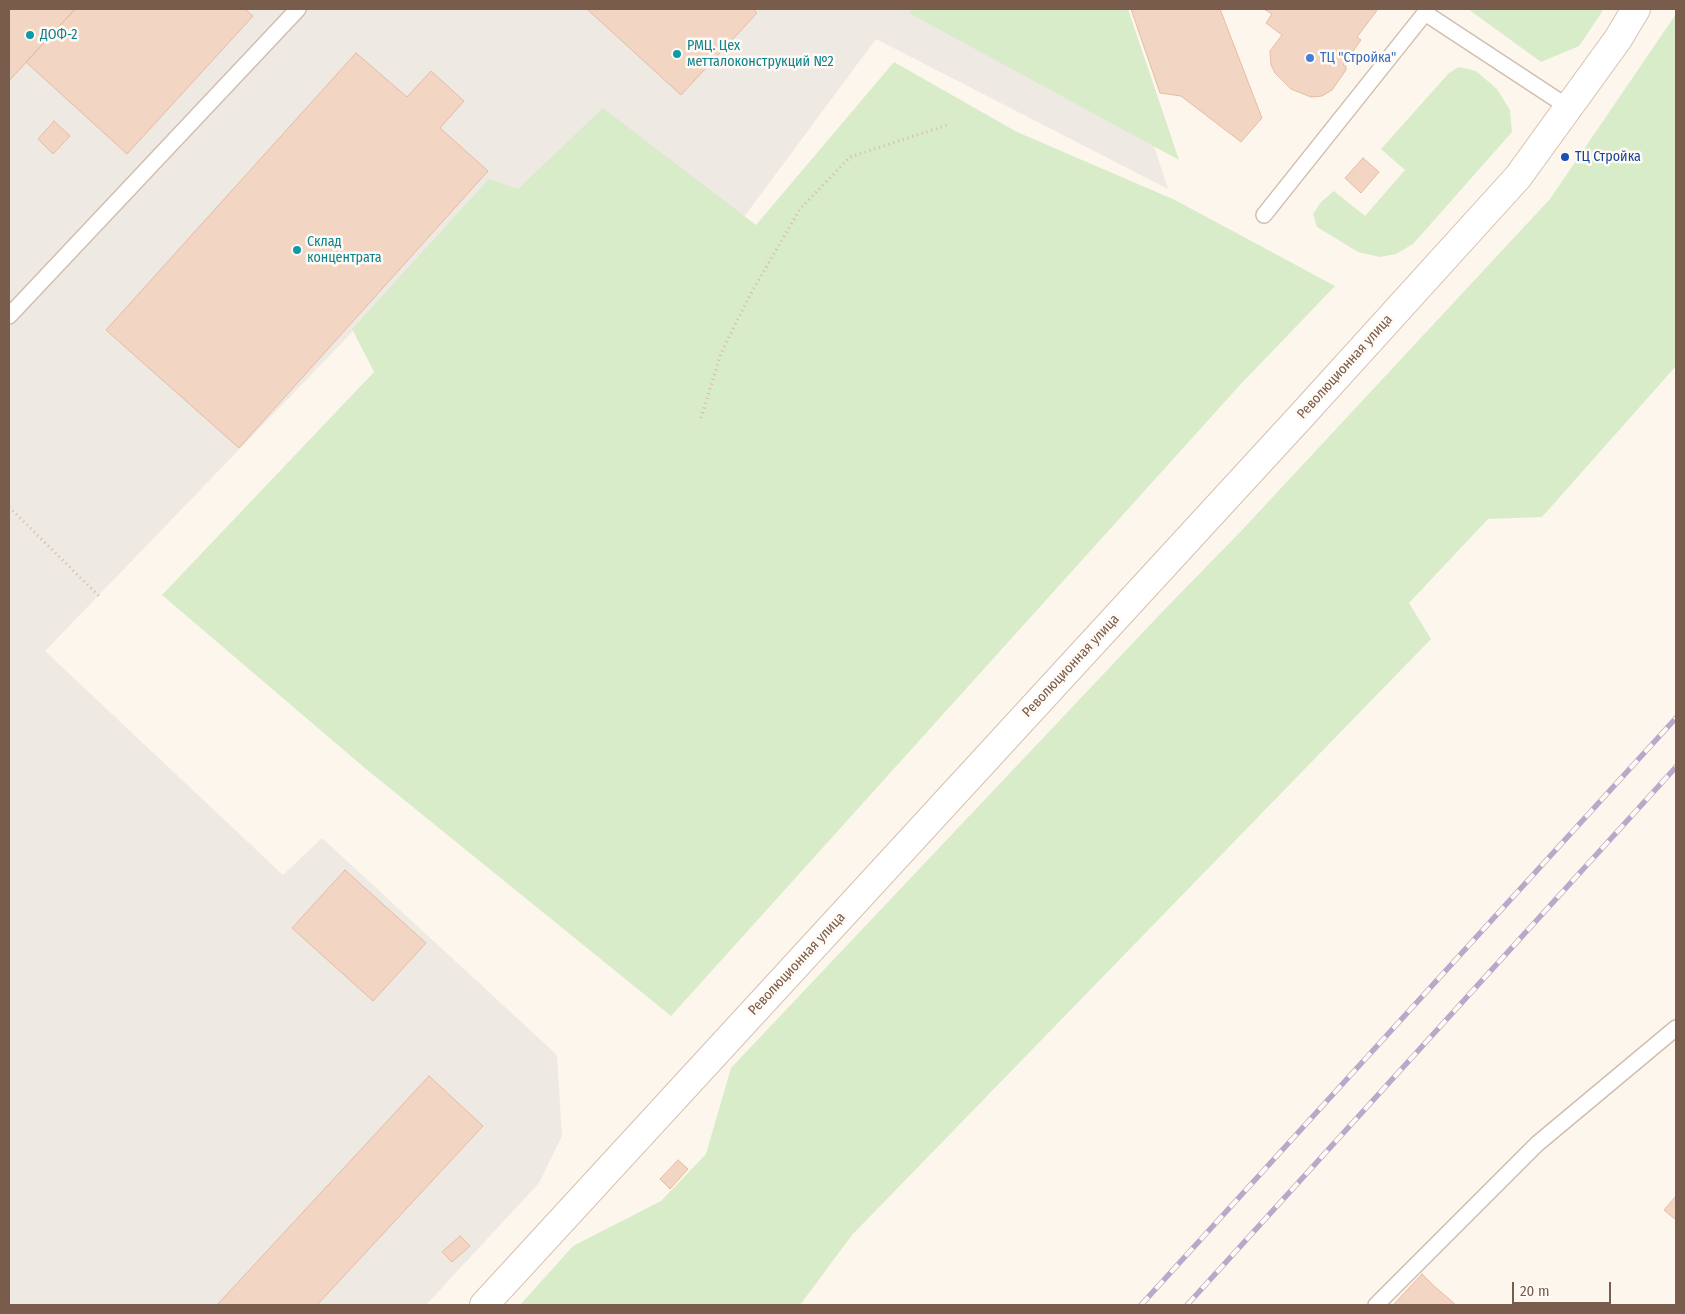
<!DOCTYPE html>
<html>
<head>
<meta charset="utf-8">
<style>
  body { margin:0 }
  #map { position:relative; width:1685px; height:1314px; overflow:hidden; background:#fdf6ec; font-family:"Fira Sans Condensed",sans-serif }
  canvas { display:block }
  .frame { position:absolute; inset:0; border:10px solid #7a5c4d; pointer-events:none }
  .scale { position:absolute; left:1512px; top:1282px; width:99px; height:22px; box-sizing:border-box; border:2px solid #7a5c4d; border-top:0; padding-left:6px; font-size:15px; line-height:18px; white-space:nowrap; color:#7a5c4d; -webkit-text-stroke:4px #fffaf3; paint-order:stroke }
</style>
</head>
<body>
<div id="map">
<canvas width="1685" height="1314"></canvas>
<div class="frame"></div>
<div class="scale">20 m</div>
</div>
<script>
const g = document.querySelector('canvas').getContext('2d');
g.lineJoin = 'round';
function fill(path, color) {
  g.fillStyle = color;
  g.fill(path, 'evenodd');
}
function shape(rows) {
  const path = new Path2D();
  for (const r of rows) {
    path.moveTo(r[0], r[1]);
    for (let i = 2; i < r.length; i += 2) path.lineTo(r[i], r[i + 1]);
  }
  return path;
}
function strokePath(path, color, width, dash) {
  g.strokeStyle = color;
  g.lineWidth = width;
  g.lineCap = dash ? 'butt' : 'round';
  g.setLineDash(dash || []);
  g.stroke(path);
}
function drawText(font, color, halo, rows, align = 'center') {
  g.font = font + ' "Fira Sans Condensed",sans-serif';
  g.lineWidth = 5;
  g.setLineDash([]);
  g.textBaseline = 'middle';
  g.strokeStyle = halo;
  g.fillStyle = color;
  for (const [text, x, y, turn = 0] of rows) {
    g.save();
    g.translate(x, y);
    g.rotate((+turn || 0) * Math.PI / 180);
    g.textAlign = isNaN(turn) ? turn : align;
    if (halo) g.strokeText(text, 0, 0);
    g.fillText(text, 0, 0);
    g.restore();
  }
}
const industrial = shape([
  [9,9,1109,9,1168,189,876,39,741,221,513,206,492,187,45,651,283,875,322,838,557,1055,562,1136,539,1183,426,1305,9,1305]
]);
const green = shape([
  [914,9,1128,9,1179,160,909,13],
  [1468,9,1604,9,1579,46,1541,62],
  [1676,14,1676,366,1542,517,1488,519,1409,603,1431,639,852,1235,800,1305,520,1305,573,1246,661,1201,706,1154,731,1068,1165,609,1243,529,1550,199],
  [894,62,1017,132,1175,200,1335,286,1239,386,671,1016,366,769,162,595,374,372,352,329,489,179,518,189,603,108,756,225],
  [1459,67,1476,71,1497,89,1510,110,1512,132,1413,244,1396,254,1380,257,1358,252,1317,227,1313,214,1321,202,1334,191,1365,216,1405,170,1381,149,1449,73]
]);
const building = shape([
  [9,9,75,9,9,81,9,9],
  [75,9,245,9,253,16,127,154,26,62,75,9],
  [587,9,753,9,757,13,681,95,587,9],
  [1131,9,1220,9,1262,118,1241,142,1181,96,1160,93,1131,9],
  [1264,9,1378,9,1357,37,1361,40,1343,65,1346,66,1346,70,1332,90,1322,96,1311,97,1291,89,1275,73,1271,65,1270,51,1282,35,1266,23,1272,14,1264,9],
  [356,53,407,97,431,71,464,101,440,128,488,171,239,448,106,330,356,53],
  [54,121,70,136,53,154,38,139,54,121],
  [1363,158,1379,172,1361,193,1345,178,1363,158],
  [345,870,426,943,373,1001,292,928,345,870],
  [429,1076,483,1126,317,1305,217,1305,429,1076],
  [678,1160,688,1169,670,1189,660,1179,678,1160],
  [1676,1196,1676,1220,1664,1210,1676,1196],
  [460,1236,470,1246,452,1262,442,1252,460,1236],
  [1422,1274,1433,1285,1456,1305,1393,1305,1422,1274]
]);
const path = shape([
  [701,418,721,353,750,295,800,209,850,157,947,125],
  [9,507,100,597]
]);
const lane = shape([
  [1264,215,1425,13,1568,107],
  [9,316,298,9],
  [1376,1305,1537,1144,1676,1028]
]);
const secondary = shape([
  [484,1305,1303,414,1518,177,1618,39,1636,9]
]);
const rail = shape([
  [1141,1305,1676,718],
  [1187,1305,1676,767]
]);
const markers = [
  [30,35,5,"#0f9aa8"],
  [677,54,5,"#0f9aa8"],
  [1310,58,5,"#3f7fe0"],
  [1565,157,5,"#1a4fb4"],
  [297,250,5,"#0f9aa8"]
];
const cultureNames = [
  ["ДОФ-2",40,35],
  ["РМЦ. Цех",687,46],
  ["метталоконструкций №2",687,62],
  ["Склад",307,242],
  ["концентрата",307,258]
];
const shopNames = [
  ["ТЦ \"Стройка\"",1320,58]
];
const transitNames = [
  ["ТЦ Стройка",1575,157]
];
const streetNames = [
  ["Революционная улица",1345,367,-48],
  ["Революционная улица",1071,666,-47],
  ["Революционная улица",797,964,-47]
];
fill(industrial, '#efe9e4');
fill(green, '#d8ecc9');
fill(building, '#f3d5c3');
strokePath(building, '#e6bba3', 1);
strokePath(lane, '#d1beb0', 18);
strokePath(secondary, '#d6c0b0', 30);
strokePath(path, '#d9b8a5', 3, [1, 4]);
strokePath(lane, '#fff', 15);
strokePath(secondary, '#fff', 28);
strokePath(rail, '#b9a8c9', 5.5);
strokePath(rail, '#fffaf3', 4, [11]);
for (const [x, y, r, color] of markers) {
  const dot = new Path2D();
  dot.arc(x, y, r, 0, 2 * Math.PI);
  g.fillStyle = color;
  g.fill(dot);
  strokePath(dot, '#fffaf3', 2);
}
drawText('14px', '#0d838f', '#fffaf3', cultureNames, 'left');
drawText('14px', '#366cbe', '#fffaf3', shopNames, 'left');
drawText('14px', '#164399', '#fffaf3', transitNames, 'left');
drawText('14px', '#7a5c4d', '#fffaf3', streetNames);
</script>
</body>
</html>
